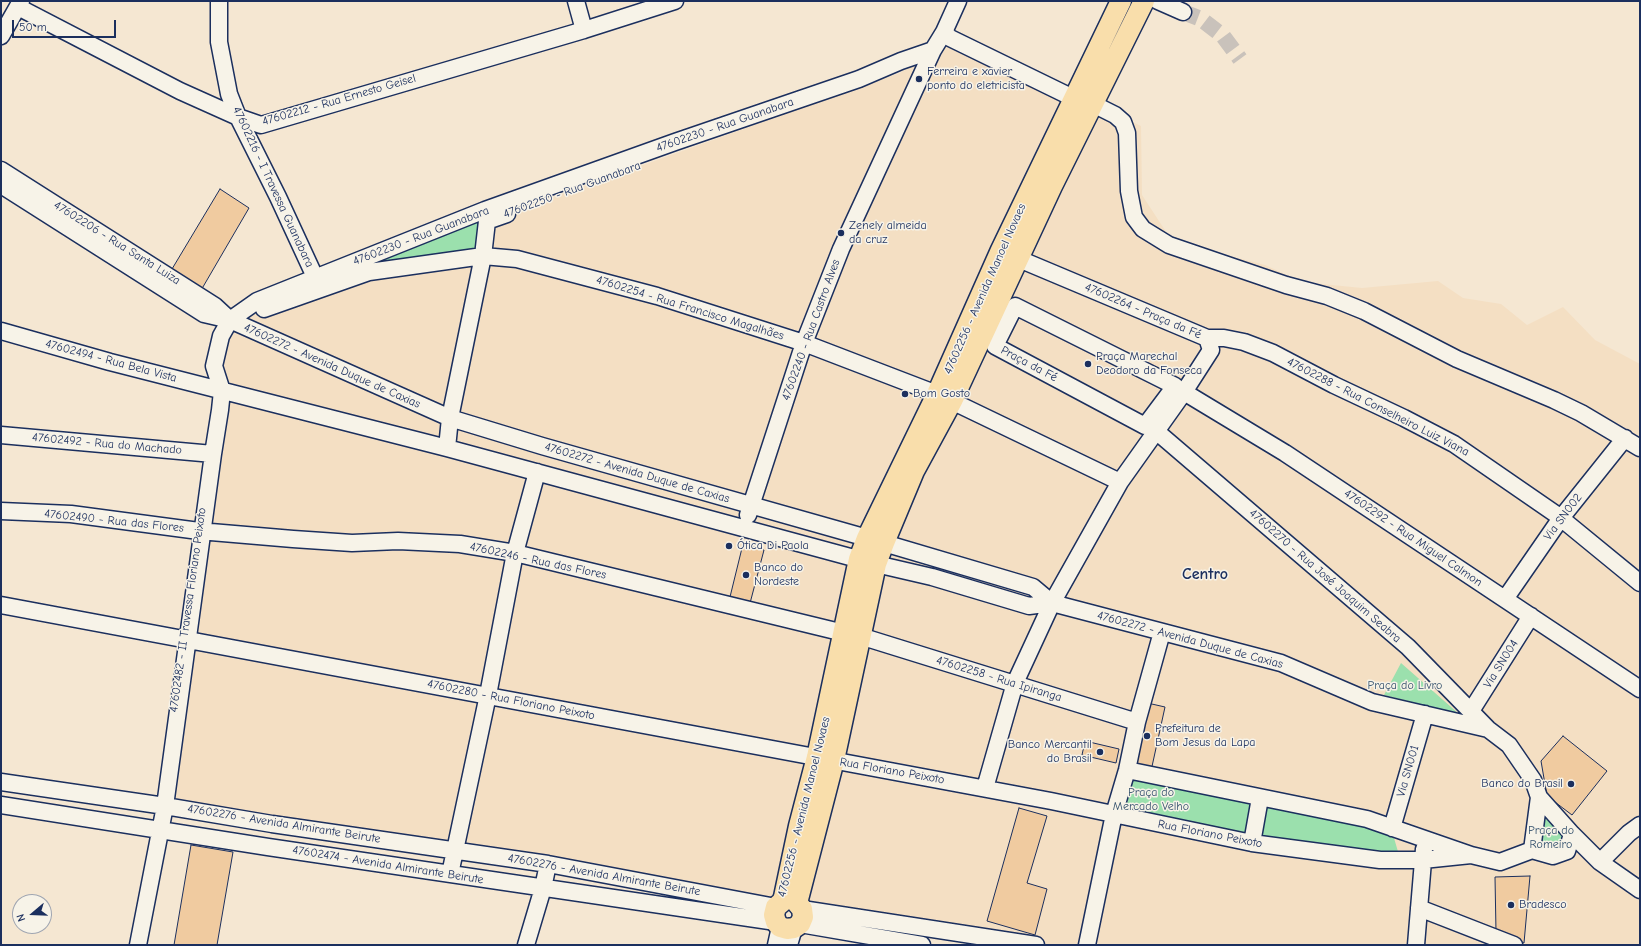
<!DOCTYPE html>
<html>
<head>
<meta charset="utf-8">
<style>
  body { margin:0 }
  #map { position:relative; width:1641px; height:946px; overflow:hidden; background:#f5e7d2; font-family:"Comic Neue",sans-serif }
  canvas { display:block }
  .frame { position:absolute; inset:0; border:2px solid #1b2f5e; pointer-events:none }
  .north { position:absolute; left:12px; top:894px; width:40px; height:40px; box-sizing:border-box; background:#f7f3e8; border:1px solid #9fa5b1; border-radius:50%; rotate:251deg; font-size:11px; font-weight:700; line-height:16px; text-align:center; color:#1b2f5e }
  .north::after { content:''; display:block; margin:auto; width:14px; height:18px; background:#1b2f5e; clip-path:polygon(50% 0,100% 100%,50% 72%,0 100%) }
  .scale { position:absolute; left:12px; top:20px; width:104px; height:18px; box-sizing:border-box; border:2px solid #1b2f5e; border-top:0; padding-left:5px; font-size:12px; line-height:14px; white-space:nowrap; color:#1b2f5e; -webkit-text-stroke:3px #f7f3e8; paint-order:stroke }
</style>
</head>
<body>
<div id="map">
<canvas width="1641" height="946"></canvas>
<div class="frame"></div>
<div class="north">N</div>
<div class="scale">50 m</div>
</div>
<script>
const g = document.querySelector('canvas').getContext('2d');
g.lineJoin = 'round';
function fill(path, color) {
  g.fillStyle = color;
  g.fill(path, 'evenodd');
}
function shape(rows) {
  const path = new Path2D();
  for (const r of rows) {
    path.moveTo(r[0], r[1]);
    for (let i = 2; i < r.length; i += 2) path.lineTo(r[i], r[i + 1]);
  }
  return path;
}
function strokePath(path, color, width, dash) {
  g.strokeStyle = color;
  g.lineWidth = width;
  g.lineCap = dash ? 'butt' : 'round';
  g.setLineDash(dash || []);
  g.stroke(path);
}
function drawText(font, color, halo, rows, align = 'center') {
  g.font = font + ' "Comic Neue",sans-serif';
  g.lineWidth = 3;
  g.setLineDash([]);
  g.textBaseline = 'middle';
  g.strokeStyle = halo;
  g.fillStyle = color;
  for (const [text, x, y, turn = 0] of rows) {
    g.save();
    g.translate(x, y);
    g.rotate((+turn || 0) * Math.PI / 180);
    g.textAlign = isNaN(turn) ? turn : align;
    if (halo) g.strokeText(text, 0, 0);
    g.fillText(text, 0, 0);
    g.restore();
  }
}
const built = shape([
  [944,32,1141,126,1142,195,1172,241,1265,265,1302,282,1362,288,1438,281,1463,298,1501,304,1527,325,1563,307,1595,340,1640,364,1640,945,1028,945,782,902,165,806,213,454,214,366,230,320,369,272,483,256,487,221,900,73,933,50]
]);
const green = shape([
  [478,220,477,250,376,265,379,259],
  [1401,663,1459,714,1384,695],
  [1132,778,1366,827,1394,838,1399,855,1381,856,1125,814],
  [1542,816,1553,825,1564,837,1563,842,1558,849,1542,847,1539,842]
]);
const building = shape([
  [220,189,249,208,200,292,169,274,220,189],
  [743,544,764,550,749,607,729,601,743,544],
  [1143,702,1165,707,1151,771,1129,766,1143,702],
  [1563,736,1607,771,1572,815,1547,796,1541,761,1563,736],
  [1085,741,1119,749,1116,763,1082,755,1085,741],
  [1019,808,1047,816,1027,883,1047,889,1035,935,987,921,1019,808],
  [191,845,233,852,217,945,174,945,191,845],
  [1530,876,1524,943,1496,932,1495,877,1530,876]
]);
const minorTunnel = shape([
  [1183,12,1201,19,1223,36,1240,59]
]);
const minor = shape([
  [219,1,219,42,229,94,238,117,278,197,315,277],
  [576,1,584,30],
  [1158,1,1183,12],
  [18,7,180,91,238,117,261,125,584,30,675,1],
  [944,32,950,38,1067,95,1093,104,1115,115,1123,122,1127,133,1129,191,1134,217,1143,229,1169,245,1286,285,1327,296,1364,311,1457,359,1554,400,1581,413,1640,448],
  [1,36,21,1],
  [1,170,215,306,230,320],
  [1,185,204,314,230,320,450,418,542,446,867,538,1033,587,1052,603,1029,606,932,577,876,564,447,448,110,362,1,331],
  [1015,306,1175,386,1145,426,995,346,1015,306],
  [264,309,369,272,483,256,487,221,507,214],
  [1207,338,1224,338,1244,342,1273,353,1334,385,1404,418,1454,444,1557,515,1640,583],
  [1184,392,1285,453,1640,689],
  [1156,431,1408,647,1488,729,1509,745,1533,780,1539,797,1572,834,1600,862,1640,890],
  [1,435,213,454],
  [447,448,450,418,483,256,517,259,657,296,804,343,937,394,1120,482,1184,392,1211,350,1207,338,1019,259,1008,253],
  [1,511,71,514,199,531,293,539,352,543,398,541,460,544,515,553,844,633],
  [748,515,804,343,841,249,933,50,944,32,958,1],
  [1505,599,1561,518,1625,438],
  [1052,603,1281,663,1372,702,1488,729],
  [1,605,1051,801,1252,843,1380,860,1423,860,1471,855,1367,819,1127,770],
  [860,636,1137,722],
  [1471,711,1531,616],
  [1,782,165,806,272,824,548,864,776,907,782,902,790,900,797,903,802,909,1036,945],
  [985,788,1015,683,1052,603,1120,482],
  [1,805,268,847,776,922],
  [1392,828,1425,714],
  [1252,843,1260,798],
  [1532,850,1539,797],
  [1471,855,1500,862,1532,850,1553,856,1567,851,1572,834],
  [1600,862,1629,833,1640,825],
  [450,874,488,695,515,553,537,472],
  [1419,908,1514,945],
  [800,924,922,945],
  [138,945,165,806,213,454,220,410,222,391,214,366,221,336,230,320,257,301,485,210,675,142,859,79,901,61,933,50],
  [526,945,543,888,548,864],
  [776,945,780,927],
  [789,945,794,928],
  [1087,945,1114,814,1127,770,1137,722,1162,632],
  [1416,945,1424,849]
]);
const major = shape([
  [1121,1,1001,250,937,394,867,538,859,559,817,757,799,826,784,897,782,902,776,907,774,915,776,922,780,927,787,929,794,928,800,924,803,917,802,909,797,903,834,760,876,564,884,543,914,471,952,401,1052,186,1144,1]
]);
const markers = [
  [919,79,4,"#1b2f5e"],
  [841,233,4,"#1b2f5e"],
  [1088,364,4,"#1b2f5e"],
  [905,394,4,"#1b2f5e"],
  [729,546,4,"#1b2f5e"],
  [746,575,4,"#1b2f5e"],
  [1147,736,4,"#1b2f5e"],
  [1100,752,4,"#1b2f5e"],
  [1571,784,4,"#1b2f5e"],
  [1511,905,4,"#1b2f5e"]
];
const poiNames = [
  ["Ferreira e xavier",927,72],
  ["ponto do eletricista",927,86],
  ["Zenely almeida",849,226],
  ["da cruz",849,240],
  ["Praça Marechal",1096,357],
  ["Deodoro da Fonseca",1096,371],
  ["Bom Gosto",913,394],
  ["Ótica Di Paola",737,546],
  ["Banco do",754,568],
  ["Nordeste",754,582],
  ["Prefeitura de",1155,729],
  ["Bom Jesus da Lapa",1155,743],
  ["Banco Mercantil",1092,745,"right"],
  ["do Brasil",1092,759,"right"],
  ["Banco do Brasil",1563,784,"right"],
  ["Bradesco",1519,905]
];
const streetNames = [
  ["47602212 - Rua Ernesto Geisel",339,100,-16],
  ["47602230 - Rua Guanabara",725,125,-19],
  ["47602216 - I Travessa Guanabara",273,187,65],
  ["47602250 - Rua Guanabara",572,190,-20],
  ["47602230 - Rua Guanabara",421,236,-21],
  ["47602206 - Rua Santa Luiza",117,243,32],
  ["47602256 - Avenida Manoel Novaes",985,289,-66],
  ["47602254 - Rua Francisco Magalhães",690,308,17],
  ["47602264 - Praça da Fé",1143,311,23],
  ["47602240 - Rua Castro Alves",811,330,-70],
  ["47602494 - Rua Bela Vista",111,361,15],
  ["Praça da Fé",1029,364,28],
  ["47602272 - Avenida Duque de Caxias",332,366,24],
  ["47602288 - Rua Conselheiro Luiz Viana",1378,407,27],
  ["47602492 - Rua do Machado",107,444,5],
  ["47602272 - Avenida Duque de Caxias",637,473,16],
  ["Via SN002",1563,517,-53],
  ["47602490 - Rua das Flores",114,521,6],
  ["47602292 - Rua Miguel Calmon",1413,538,34],
  ["47602246 - Rua das Flores",538,561,12],
  ["47602270 - Rua José Joaquim Seabra",1325,576,41],
  ["47602482 - II Travessa Floriano Peixoto",188,610,-82],
  ["47602272 - Avenida Duque de Caxias",1190,640,15],
  ["Via SN004",1501,664,-58],
  ["47602258 - Rua Ipiranga",999,679,17],
  ["47602280 - Rua Floriano Peixoto",511,700,11],
  ["Rua Floriano Peixoto",892,771,10],
  ["Via SN001",1408,771,-74],
  ["47602256 - Avenida Manoel Novaes",804,807,-76],
  ["47602276 - Avenida Almirante Beirute",284,824,9],
  ["Rua Floriano Peixoto",1210,834,11],
  ["47602474 - Avenida Almirante Beirute",388,865,9],
  ["47602276 - Avenida Almirante Beirute",604,875,10]
];
const parkNames = [
  ["Praça do Livro",1405,686],
  ["Praça do",1151,793],
  ["Mercado Velho",1151,807],
  ["Praça do",1551,831],
  ["Romeiro",1551,845]
];
const districtNames = [
  ["Centro",1205,574]
];
fill(built, '#f4dfc3');
fill(green, '#9be0ad');
fill(building, '#f0cba0');
strokePath(building, '#1b2f5e', 1);
strokePath(minorTunnel, '#c9c2bb', 16, [16, 8]);
strokePath(minor, '#1b2f5e', 19);
strokePath(major, '#1b2f5e', 23);
strokePath(minor, '#f7f3e8', 16);
strokePath(major, '#f9deab', 20);
for (const [x, y, r, color] of markers) {
  const dot = new Path2D();
  dot.arc(x, y, r, 0, 2 * Math.PI);
  g.fillStyle = color;
  g.fill(dot);
  strokePath(dot, '#f7f3e8', 1.5);
}
drawText('12px', '#1b2f5e', '#f7f3e8', poiNames, 'left');
drawText('12px', '#1b2f5e', '#f7f3e8', streetNames);
drawText('12px', '#35526e', '#f7f3e8', parkNames);
drawText('bold 16px', '#1b2f5e', '#f7f3e8', districtNames);
</script>
</body>
</html>
